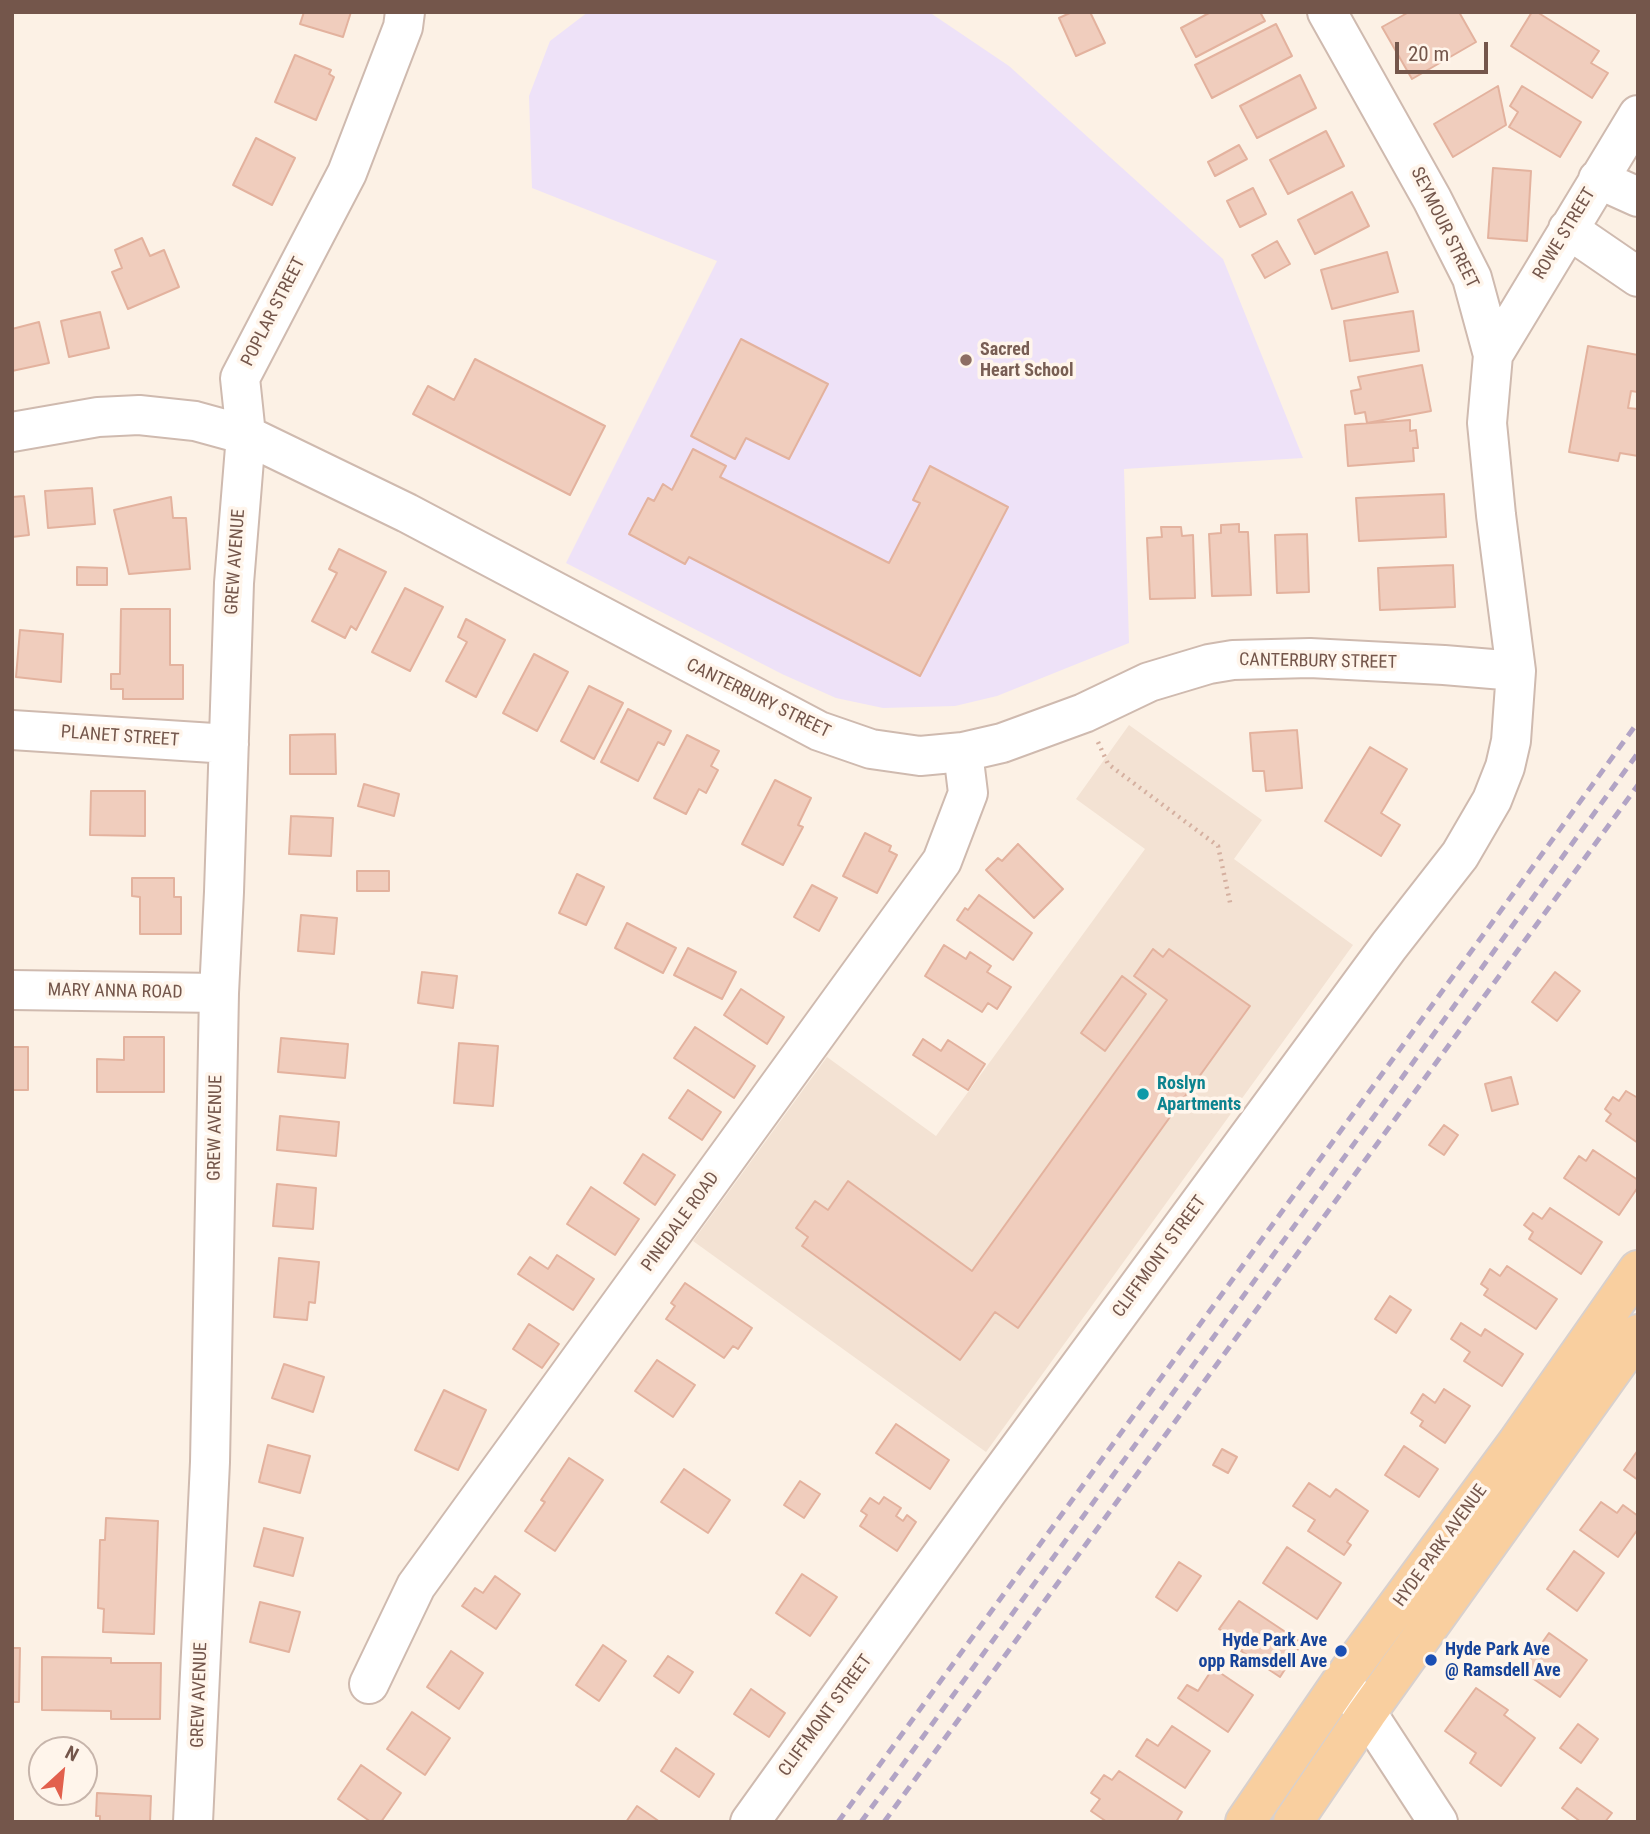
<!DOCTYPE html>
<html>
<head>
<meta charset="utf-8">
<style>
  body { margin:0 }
  #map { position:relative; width:1650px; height:1834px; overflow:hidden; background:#fcf1e5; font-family:"Roboto Condensed",sans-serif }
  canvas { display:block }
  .frame { position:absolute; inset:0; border:14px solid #74564b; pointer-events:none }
  .north { position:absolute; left:28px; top:1736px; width:70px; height:70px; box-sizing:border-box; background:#fff5eb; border:2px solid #c7b5ab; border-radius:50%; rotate:27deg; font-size:19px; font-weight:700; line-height:28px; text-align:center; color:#74564b }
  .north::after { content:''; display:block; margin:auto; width:24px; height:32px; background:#e2604d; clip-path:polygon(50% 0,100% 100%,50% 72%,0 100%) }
  .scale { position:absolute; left:1395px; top:42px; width:93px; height:32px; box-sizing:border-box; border:4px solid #74564b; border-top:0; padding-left:9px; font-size:21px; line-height:24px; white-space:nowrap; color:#74564b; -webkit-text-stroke:5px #fff5eb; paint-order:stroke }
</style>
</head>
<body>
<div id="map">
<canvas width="1650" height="1834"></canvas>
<div class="frame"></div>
<div class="north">N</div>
<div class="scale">20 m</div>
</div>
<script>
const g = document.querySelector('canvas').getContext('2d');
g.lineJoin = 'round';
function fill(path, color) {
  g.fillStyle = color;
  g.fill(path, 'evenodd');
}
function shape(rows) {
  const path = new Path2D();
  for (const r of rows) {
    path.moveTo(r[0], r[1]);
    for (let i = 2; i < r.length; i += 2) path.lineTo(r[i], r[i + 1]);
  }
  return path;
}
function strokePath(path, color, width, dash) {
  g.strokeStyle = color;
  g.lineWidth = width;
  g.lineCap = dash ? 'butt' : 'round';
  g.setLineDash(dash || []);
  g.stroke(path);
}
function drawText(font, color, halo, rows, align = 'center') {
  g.font = font + ' "Roboto Condensed",sans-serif';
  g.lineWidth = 7;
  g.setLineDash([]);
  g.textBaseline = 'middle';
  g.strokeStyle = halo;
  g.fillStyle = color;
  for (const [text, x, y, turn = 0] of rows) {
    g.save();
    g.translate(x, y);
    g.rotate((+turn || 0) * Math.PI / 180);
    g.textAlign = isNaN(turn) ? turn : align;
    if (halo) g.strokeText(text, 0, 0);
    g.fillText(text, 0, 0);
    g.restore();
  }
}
const residential = shape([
  [1129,725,1262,820,1234,859,1353,945,986,1452,693,1241,827,1057,936,1136,1145,849,1076,799]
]);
const education = shape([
  [588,12,929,12,1009,66,1223,259,1303,458,1124,469,1129,643,997,696,955,706,883,708,836,698,782,674,566,563,717,261,532,188,529,96,550,41]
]);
const building = shape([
  [304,12,351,12,343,37,300,24,304,12],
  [1072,12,1090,12,1105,43,1076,56,1059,18,1072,12],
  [1211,12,1260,12,1265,21,1196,57,1181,28,1211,12],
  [1409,12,1459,12,1476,42,1412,79,1382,27,1409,12],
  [1532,12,1537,12,1599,51,1591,63,1608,73,1592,98,1511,46,1532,12],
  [1276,24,1292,56,1212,98,1195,65,1276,24],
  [295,55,331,70,329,74,334,77,316,120,275,102,295,55],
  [1300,75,1316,108,1257,138,1240,106,1300,75],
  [1498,86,1506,125,1453,157,1434,124,1498,86],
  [1522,86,1581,122,1560,157,1509,127,1518,112,1510,106,1522,86],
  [1326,131,1344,166,1288,194,1270,160,1326,131],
  [256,138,295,158,272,205,233,185,256,138],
  [1239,145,1247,159,1215,176,1208,162,1239,145],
  [1493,168,1531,171,1527,241,1488,238,1493,168],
  [1253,188,1266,214,1240,227,1227,201,1253,188],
  [1352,192,1369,226,1315,254,1298,220,1352,192],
  [142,238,150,256,164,250,179,287,128,309,112,272,122,268,115,250,142,238],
  [1277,241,1290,264,1265,278,1252,255,1277,241],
  [1387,252,1398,292,1332,309,1321,270,1387,252],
  [1413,311,1419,351,1350,361,1344,321,1413,311],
  [100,312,109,348,69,357,61,321,100,312],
  [39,322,49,363,12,371,12,329,39,322],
  [741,339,828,384,789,459,746,438,735,459,691,436,741,339],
  [1588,346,1638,355,1638,392,1631,391,1628,408,1638,409,1638,456,1620,453,1618,461,1569,452,1588,346],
  [475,359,605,426,570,495,413,414,428,386,454,400,475,359],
  [1422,365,1431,411,1367,423,1365,412,1355,414,1351,391,1361,389,1358,377,1422,365],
  [1410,420,1410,431,1416,430,1418,448,1413,448,1414,461,1348,466,1345,425,1410,420],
  [693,449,726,466,720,477,889,563,920,503,913,500,930,466,1008,507,920,676,689,557,685,564,629,534,648,498,654,501,663,484,672,490,693,449],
  [92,488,95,524,48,528,45,491,92,488],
  [1444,494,1446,537,1359,541,1356,498,1444,494],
  [24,496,29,535,12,537,12,497,24,496],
  [171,497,173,518,186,518,190,569,129,574,114,510,171,497],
  [1239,524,1239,532,1248,532,1251,595,1212,596,1209,534,1221,533,1221,525,1239,524],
  [1161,527,1181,527,1182,536,1193,535,1195,598,1150,599,1147,538,1162,537,1161,527],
  [1307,534,1309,592,1277,593,1275,535,1307,534],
  [339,549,386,572,356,630,351,626,345,638,312,621,337,573,329,569,339,549],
  [1453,565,1455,607,1380,610,1378,568,1453,565],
  [77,567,107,568,107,585,77,585,77,567],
  [405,588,443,607,410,671,372,652,405,588],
  [121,609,170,609,170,665,183,665,183,699,123,699,123,689,111,689,111,674,120,674,121,609],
  [466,619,505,640,476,697,446,681,467,642,458,637,466,619],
  [20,630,63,634,61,682,16,677,20,630],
  [534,654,568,672,537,731,503,713,534,654],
  [589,686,623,703,594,759,561,741,589,686],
  [628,709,671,731,664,745,658,742,638,781,601,762,628,709],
  [1297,730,1302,788,1266,791,1264,771,1253,771,1250,733,1297,730],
  [335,734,336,774,290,774,290,735,335,734],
  [687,735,719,751,711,766,718,770,706,793,699,789,686,814,654,798,687,735],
  [1370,747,1407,769,1381,813,1400,825,1381,856,1325,821,1370,747],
  [775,780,811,798,798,825,803,827,783,865,742,844,775,780],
  [364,784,399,794,394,816,358,806,364,784],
  [91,791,145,791,145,836,90,835,91,791],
  [291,816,333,818,331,856,289,854,291,816],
  [865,833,891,846,889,851,897,855,877,893,843,876,865,833],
  [1018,844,1063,889,1034,918,986,870,998,858,1002,861,1018,844],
  [357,871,389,871,389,891,357,891,357,871],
  [577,874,604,887,586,925,559,913,577,874],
  [132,878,174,878,174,897,181,897,181,934,140,934,140,897,132,896,132,878],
  [812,885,837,898,819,931,794,917,812,885],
  [979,895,1032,933,1013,960,957,920,965,908,968,910,979,895],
  [301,915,337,918,334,954,298,951,301,915],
  [627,923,676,948,663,973,615,948,627,923],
  [944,945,966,959,970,952,991,966,987,972,1011,987,997,1009,988,1003,982,1012,925,976,944,945],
  [688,948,736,972,722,999,674,975,688,948],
  [1153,949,1163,957,1169,949,1250,1006,1018,1328,995,1312,960,1360,802,1246,808,1237,796,1228,815,1201,828,1210,848,1181,972,1271,1167,1000,1134,976,1153,949],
  [422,972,457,976,453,1008,418,1003,422,972],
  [1555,972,1580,991,1557,1021,1532,1002,1555,972],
  [1122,976,1146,994,1105,1051,1081,1033,1122,976],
  [741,989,784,1017,767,1044,724,1015,741,989],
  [695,1027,755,1066,734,1098,674,1058,695,1027],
  [124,1037,164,1037,164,1092,97,1092,97,1059,124,1060,124,1037],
  [281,1038,348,1044,345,1078,278,1072,281,1038],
  [923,1039,941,1051,948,1040,985,1064,968,1090,913,1055,923,1039],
  [459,1043,498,1046,493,1106,454,1103,459,1043],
  [12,1047,28,1047,28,1090,12,1090,12,1047],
  [1511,1077,1518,1104,1492,1111,1485,1084,1511,1077],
  [688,1090,721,1112,702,1140,669,1118,688,1090],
  [1626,1091,1638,1098,1638,1143,1606,1121,1611,1114,1605,1109,1613,1097,1619,1101,1626,1091],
  [280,1116,339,1122,336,1156,277,1150,280,1116],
  [1444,1125,1458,1135,1444,1155,1429,1145,1444,1125],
  [1593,1150,1638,1180,1638,1187,1619,1215,1564,1178,1579,1156,1586,1161,1593,1150],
  [643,1154,675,1175,655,1205,624,1183,643,1154],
  [277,1184,316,1188,313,1229,273,1226,277,1184],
  [591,1187,639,1219,615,1255,567,1224,591,1187],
  [1550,1208,1602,1242,1581,1274,1529,1239,1533,1232,1524,1225,1533,1213,1542,1219,1550,1208],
  [557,1255,594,1279,573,1310,518,1274,530,1257,548,1269,557,1255],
  [279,1258,319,1262,315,1303,309,1302,307,1320,274,1317,279,1258],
  [1507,1266,1557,1299,1536,1329,1484,1295,1488,1289,1481,1284,1490,1269,1500,1276,1507,1266],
  [685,1283,752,1328,738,1349,733,1346,724,1358,666,1319,675,1306,671,1303,685,1283],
  [1390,1296,1411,1310,1396,1333,1375,1319,1390,1296],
  [1461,1323,1481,1336,1485,1329,1523,1354,1502,1386,1464,1361,1470,1352,1451,1339,1461,1323],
  [529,1324,559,1344,542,1368,513,1349,529,1324],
  [657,1360,695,1385,673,1417,635,1391,657,1360],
  [284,1364,324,1377,313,1412,272,1398,284,1364],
  [1444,1389,1470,1406,1445,1443,1420,1426,1423,1421,1411,1413,1423,1394,1435,1403,1444,1389],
  [444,1390,486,1410,458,1470,415,1450,444,1390],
  [896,1424,949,1460,930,1489,876,1453,896,1424],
  [268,1445,310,1456,300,1493,259,1482,268,1445],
  [1404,1446,1438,1469,1419,1497,1385,1475,1404,1446],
  [1222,1449,1237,1457,1228,1473,1213,1465,1222,1449],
  [1638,1450,1638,1480,1624,1470,1638,1450],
  [569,1458,603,1480,555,1551,525,1531,545,1502,541,1500,569,1458],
  [684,1469,730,1500,708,1533,661,1502,684,1469],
  [800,1481,820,1494,804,1518,784,1505,800,1481],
  [1309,1483,1330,1497,1336,1489,1368,1511,1347,1542,1351,1545,1344,1555,1308,1531,1315,1520,1293,1506,1309,1483],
  [884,1497,901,1508,896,1516,903,1521,907,1515,916,1522,897,1551,860,1526,867,1515,861,1511,870,1498,879,1504,884,1497],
  [1601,1502,1617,1513,1623,1505,1638,1516,1638,1529,1618,1557,1580,1530,1601,1502],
  [106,1518,158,1521,154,1634,103,1632,104,1609,98,1608,100,1540,105,1540,106,1518],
  [264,1528,303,1538,293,1576,254,1566,264,1528],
  [1287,1547,1341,1583,1317,1619,1263,1583,1287,1547],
  [1574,1551,1604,1573,1577,1611,1547,1589,1574,1551],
  [1179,1562,1201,1576,1177,1611,1156,1597,1179,1562],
  [802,1574,837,1597,810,1636,776,1613,802,1574],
  [495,1576,520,1594,496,1629,462,1606,475,1588,483,1593,495,1576],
  [1239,1601,1302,1643,1280,1677,1241,1651,1245,1646,1219,1629,1239,1601],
  [260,1602,300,1612,289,1652,250,1642,260,1602],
  [1549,1633,1587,1660,1560,1697,1522,1671,1549,1633],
  [603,1645,626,1661,599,1701,576,1685,603,1645],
  [12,1648,20,1648,19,1702,12,1702,12,1648],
  [451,1651,483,1673,459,1709,427,1687,451,1651],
  [668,1656,693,1672,679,1693,654,1676,668,1656],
  [42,1657,111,1658,111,1663,161,1663,160,1719,111,1719,111,1711,42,1710,42,1657],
  [1213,1668,1253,1695,1228,1732,1178,1698,1187,1685,1198,1691,1213,1668],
  [1476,1688,1508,1710,1504,1715,1535,1738,1501,1786,1470,1763,1476,1753,1445,1731,1476,1688],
  [751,1689,785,1713,769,1737,734,1714,751,1689],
  [412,1712,450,1738,425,1775,387,1749,412,1712],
  [1578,1724,1598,1739,1581,1763,1560,1748,1578,1724],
  [1172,1726,1210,1751,1185,1788,1136,1756,1147,1739,1158,1746,1172,1726],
  [676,1748,714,1774,699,1797,661,1771,676,1748],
  [361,1765,401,1793,381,1822,371,1822,338,1799,361,1765],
  [1119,1771,1182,1812,1176,1822,1107,1822,1091,1811,1100,1799,1091,1793,1104,1775,1112,1780,1119,1771],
  [1577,1788,1612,1813,1605,1822,1581,1822,1562,1808,1577,1788],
  [97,1793,151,1796,150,1822,100,1822,100,1816,96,1816,97,1793],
  [637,1806,660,1822,626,1822,637,1806]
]);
const path = shape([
  [1098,742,1108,764,1218,846,1231,907]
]);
const minor = shape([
  [1598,179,1638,197],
  [1568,229,1638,277],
  [1493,355,1638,115],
  [12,432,98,417,139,415,195,421,246,435,407,513,819,731,871,749,920,756,963,752,1002,743,1084,713,1149,682,1209,664,1233,660,1310,658,1444,665,1516,671],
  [12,730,229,744],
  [12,990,219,993],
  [369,1684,416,1586,942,861,968,793,963,752],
  [1347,1689,1367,1713,1438,1822],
  [193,1822,210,1462,219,993,224,892,234,583,246,435,240,378,347,173,403,27,405,12],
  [750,1822,987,1492,1389,946,1460,855,1492,800,1505,767,1511,741,1516,671,1496,515,1487,423,1493,355,1472,278,1432,199,1327,12]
]);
const major = shape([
  [1245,1822,1341,1682,1517,1443,1638,1270],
  [1293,1822,1367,1713,1638,1334]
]);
const rail = shape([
  [838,1822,1638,722],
  [861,1822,1638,753],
  [884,1822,1638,785]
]);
const markers = [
  [966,360,7,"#8d6e63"],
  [1143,1094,7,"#0f9aa8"],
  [1341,1651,7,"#1a4fb4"],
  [1431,1660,7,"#1a4fb4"]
];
const streetNames = [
  ["SEYMOUR STREET",1444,228,64],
  ["ROWE STREET",1565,234,-59],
  ["POPLAR STREET",274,312,-63],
  ["GREW AVENUE",236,562,-86],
  ["CANTERBURY STREET",1318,662,1],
  ["CANTERBURY STREET",758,699,26],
  ["PLANET STREET",120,737,4],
  ["MARY ANNA ROAD",115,992,1],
  ["GREW AVENUE",216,1128,-89],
  ["PINEDALE ROAD",681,1222,-54],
  ["CLIFFMONT STREET",1160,1257,-54],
  ["HYDE PARK AVENUE",1441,1546,-54],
  ["GREW AVENUE",200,1695,-88],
  ["CLIFFMONT STREET",826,1716,-54]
];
const educationNames = [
  ["Sacred",980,350],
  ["Heart School",980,371]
];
const cultureNames = [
  ["Roslyn",1157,1084],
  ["Apartments",1157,1105]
];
const transitNames = [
  ["Hyde Park Ave",1327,1641],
  ["opp Ramsdell Ave",1327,1662],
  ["Hyde Park Ave",1445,1650,"left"],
  ["@ Ramsdell Ave",1445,1671,"left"]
];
fill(residential, '#f3e2d3');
fill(education, '#eee2f8');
fill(building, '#f0cdbd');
strokePath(building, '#e3b29e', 2);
strokePath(minor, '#cfbaaf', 42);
strokePath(major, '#d8d0cd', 42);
strokePath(path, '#d5b0a0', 4.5, [2, 5]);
strokePath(minor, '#fff', 38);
strokePath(major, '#f9cf9f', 38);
strokePath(rail, '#b2a4c5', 5, [10, 7]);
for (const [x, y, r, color] of markers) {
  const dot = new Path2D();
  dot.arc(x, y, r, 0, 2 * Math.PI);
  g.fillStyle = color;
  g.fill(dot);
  strokePath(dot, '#fff5eb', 2.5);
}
drawText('18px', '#74564b', '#fff5eb', streetNames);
drawText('bold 18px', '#785e54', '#fff5eb', educationNames, 'left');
drawText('bold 18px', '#0d838f', '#fff5eb', cultureNames, 'left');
drawText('bold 18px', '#164399', '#fff5eb', transitNames, 'right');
</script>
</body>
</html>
